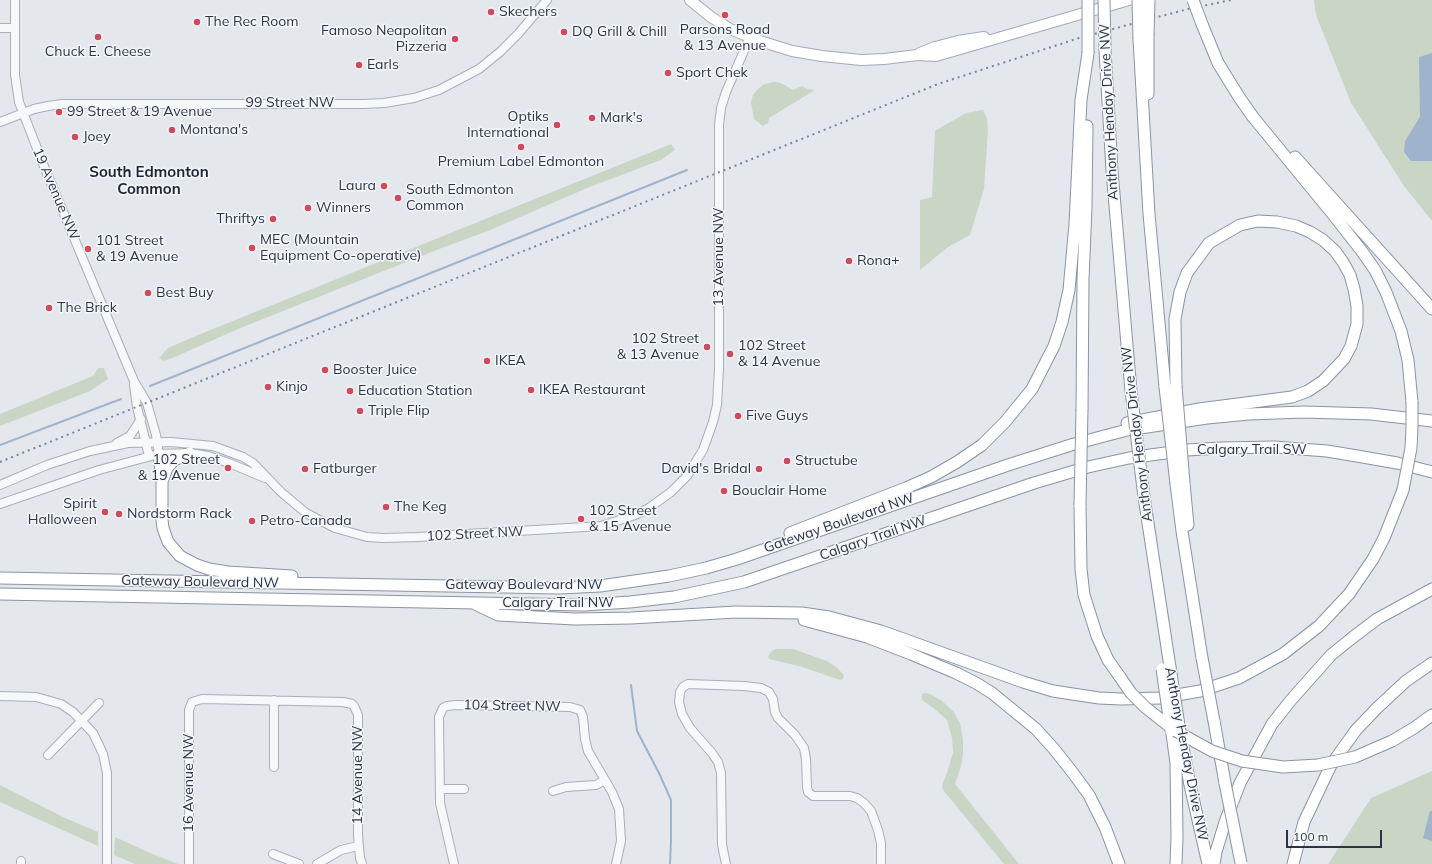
<!DOCTYPE html>
<html>
<head>
<meta charset="utf-8">
<style>
  body { margin:0 }
  #map { position:relative; width:1432px; height:864px; overflow:hidden; background:#e4e7ec; font-family:Mulish,sans-serif }
  canvas { display:block }
  .scale { position:absolute; left:1286px; top:830px; width:96px; height:18px; box-sizing:border-box; border:2px solid #2b3445; border-top:0; padding-left:5px; font-size:12px; line-height:14px; white-space:nowrap; color:#2b3445; -webkit-text-stroke:3px #f4f6f9; paint-order:stroke }
</style>
</head>
<body>
<div id="map">
<canvas width="1432" height="864"></canvas>
<div class="scale">100 m</div>
</div>
<script>
const g = document.querySelector('canvas').getContext('2d');
g.lineJoin = 'round';
function fill(path, color) {
  g.fillStyle = color;
  g.fill(path, 'evenodd');
}
function shape(rows) {
  const path = new Path2D();
  for (const r of rows) {
    path.moveTo(r[0], r[1]);
    for (let i = 2; i < r.length; i += 2) path.lineTo(r[i], r[i + 1]);
  }
  return path;
}
function strokePath(path, color, width, dash) {
  g.strokeStyle = color;
  g.lineWidth = width;
  g.lineCap = dash ? 'butt' : 'round';
  g.setLineDash(dash || []);
  g.stroke(path);
}
function drawText(font, color, halo, rows, align = 'center') {
  g.font = font + ' Mulish,sans-serif';
  g.lineWidth = 3;
  g.setLineDash([]);
  g.textBaseline = 'middle';
  g.strokeStyle = halo;
  g.fillStyle = color;
  for (const [text, x, y, turn = 0] of rows) {
    g.save();
    g.translate(x, y);
    g.rotate((+turn || 0) * Math.PI / 180);
    g.textAlign = isNaN(turn) ? turn : align;
    if (halo) g.strokeText(text, 0, 0);
    g.fillText(text, 0, 0);
    g.restore();
  }
}
const green = shape([
  [1314,0,1432,0,1432,221,1404,186,1351,103,1316,15],
  [774,82,781,83,793,90,802,86,807,89,815,90,769,118,768,123,763,126,754,119,751,102,753,95,758,89,764,84],
  [983,110,987,119,988,130,984,189,970,235,948,247,920,270,920,200,932,197,935,131,966,113],
  [671,144,675,150,661,160,587,188,488,231,439,249,238,329,177,356,164,361,159,358,168,348,203,333],
  [98,368,104,368,108,379,90,391,0,426,0,414,93,376],
  [775,649,793,649,827,661,837,668,844,675,843,679,840,680,799,666,769,659,768,657,770,653],
  [925,693,930,694,942,701,953,711,960,723,963,740,963,755,961,766,955,784,1019,864,1004,864,943,790,942,786,948,770,953,753,952,738,947,720,937,711,922,700,922,694],
  [1432,771,1432,864,1328,864,1371,798],
  [0,785,65,818,98,832,98,846,0,802],
  [115,837,150,853,178,864,135,864,114,855]
]);
const water = shape([
  [1432,53,1432,161,1411,161,1404,152,1405,141,1420,117,1419,57],
  [1430,811,1432,811,1432,841,1423,838]
]);
const stream = shape([
  [150,386,687,170],
  [0,445,121,399],
  [631,685,637,731,659,773,671,800,671,841,670,864]
]);
const minor = shape([
  [15,0,15,75,19,102,43,164,134,381,147,403,156,435,159,454],
  [0,28,14,28],
  [0,122,34,109,48,106,62,104,363,104,384,103,414,98,439,90,479,69,500,52,518,34,547,0],
  [134,385,137,407,144,435,149,456],
  [117,443,130,436,141,419],
  [0,485,47,465,90,451,128,443,171,442,213,446,243,457,253,463,281,492,306,513,335,528,367,537,384,538,418,537,601,526,635,515,649,508,671,492,687,476,703,450,713,422,717,405,719,368,719,125,721,108,726,92,750,37],
  [0,504,99,470,159,454,190,453,208,456,229,463,265,478],
  [0,696,36,697,61,704,73,712,93,733,103,754,107,773,107,864],
  [48,755,99,703],
  [274,767,274,700],
  [440,789,464,789],
  [553,791,566,787,596,785,605,780],
  [273,854,299,864],
  [21,864,21,861],
  [189,864,189,710,192,702,202,699,343,702,352,704,354,706,358,715,358,836,360,858,362,864],
  [317,864,341,850,358,846],
  [454,864,440,803,439,717,443,708,447,706,456,705,570,707,580,710,583,717,585,739,588,751,612,792,619,809,621,841,616,864],
  [726,864,722,845,721,773,718,762,712,753,690,728,682,714,679,702,680,692,683,687,688,684,744,686,761,688,769,692,773,699,775,712,778,718,795,735,804,748,806,759,807,787,808,792,813,796,850,796,857,798,864,803,871,811,878,830,881,843,881,864]
]);
const major = shape([
  [690,0,711,17,730,29,760,41,792,51,822,56,861,60,884,59,917,55,936,56,1129,0],
  [920,53,935,47,958,41,984,37]
]);
const highway = shape([
  [1202,24,1218,63,1239,97,1253,117,1331,212,1361,250,1375,270,1386,292,1401,331,1408,360,1412,402],
  [1148,36,1148,94],
  [1139,39,1149,214,1165,387],
  [1105,50,1112,171,1131,391],
  [1295,157,1432,309],
  [1082,409,1083,280,1086,207,1087,126],
  [1127,423,1199,409,1292,397,1308,391,1323,381,1344,359,1351,346,1357,324,1357,306,1354,289,1350,275,1343,262,1335,251,1323,240,1310,232,1296,226,1277,222,1258,221,1240,225,1209,243,1187,273,1180,292,1175,319,1176,386],
  [159,454,162,481,162,520,163,528,168,542,180,556,197,565,209,569,228,572,292,576],
  [163,479,167,468,174,460,190,453],
  [1184,483,1188,525],
  [1176,484,1182,531,1202,658],
  [1144,497,1170,667],
  [1080,505,1081,569,1084,595,1097,636,1108,660,1120,677],
  [790,533,906,488,931,477,957,462,982,445,1005,422,1032,389,1054,346,1062,322,1069,290,1075,224,1081,100,1088,53],
  [0,578,560,588,600,586,669,576,706,568,737,559,1008,465,1074,444,1127,430,1207,418,1249,414,1304,412,1371,414,1432,421],
  [0,594,583,605,630,602,674,597,744,582,1034,483,1088,467,1129,458,1187,450,1221,448,1275,447,1327,451,1357,456,1397,463,1432,472],
  [475,604,498,615,575,619,631,618,736,612,802,613,829,617,881,631,1023,682,1053,691,1099,698,1121,699,1160,698,1200,691,1239,678,1283,654,1319,626,1349,594,1373,559,1384,538,1403,490],
  [804,620,867,637,911,654,956,673,976,683,992,693,1036,729,1054,749,1073,773,1089,795,1105,827,1119,864],
  [1214,721,1225,783],
  [1180,732,1190,785,1208,864],
  [1172,734,1176,763,1177,837,1176,864],
  [1392,741,1414,728,1432,715],
  [1214,864,1216,852,1225,822,1240,783,1272,724,1291,700,1331,655,1352,638,1377,619,1432,589],
  [1293,864,1304,822,1331,765,1356,730,1377,708,1406,681,1432,663]
]);
const rail = shape([
  [0,462,938,84,1079,38,1188,9,1231,0]
]);
const highwayBridge = shape([
  [1104,0,1105,50],
  [1138,0,1139,39],
  [1193,0,1202,24],
  [1148,36,1149,0],
  [1088,53,1088,0],
  [1176,386,1184,483],
  [1165,387,1176,484],
  [1131,391,1144,497],
  [1403,490,1411,448,1412,427,1412,402],
  [1080,505,1082,409],
  [1202,658,1214,721],
  [1170,667,1180,732],
  [1162,669,1171,731],
  [1120,677,1131,693,1145,707,1174,730,1212,751,1242,761,1283,767,1318,765,1355,757,1392,741],
  [1225,783,1241,863]
]);
const markers = [
  [491,12,4,"#d1495b"],
  [725,15,4,"#d1495b"],
  [197,22,4,"#d1495b"],
  [564,32,4,"#d1495b"],
  [98,37,4,"#d1495b"],
  [455,39,4,"#d1495b"],
  [359,65,4,"#d1495b"],
  [668,73,4,"#d1495b"],
  [59,112,4,"#d1495b"],
  [592,118,4,"#d1495b"],
  [557,125,4,"#d1495b"],
  [172,130,4,"#d1495b"],
  [75,137,4,"#d1495b"],
  [521,147,4,"#d1495b"],
  [384,186,4,"#d1495b"],
  [398,198,4,"#d1495b"],
  [308,208,4,"#d1495b"],
  [273,219,4,"#d1495b"],
  [252,248,4,"#d1495b"],
  [88,249,4,"#d1495b"],
  [849,261,4,"#d1495b"],
  [148,293,4,"#d1495b"],
  [49,308,4,"#d1495b"],
  [707,347,4,"#d1495b"],
  [730,354,4,"#d1495b"],
  [487,361,4,"#d1495b"],
  [325,370,4,"#d1495b"],
  [268,387,4,"#d1495b"],
  [531,390,4,"#d1495b"],
  [350,391,4,"#d1495b"],
  [360,411,4,"#d1495b"],
  [738,416,4,"#d1495b"],
  [787,461,4,"#d1495b"],
  [228,468,4,"#d1495b"],
  [305,469,4,"#d1495b"],
  [759,469,4,"#d1495b"],
  [724,491,4,"#d1495b"],
  [386,507,4,"#d1495b"],
  [105,512,4,"#d1495b"],
  [119,514,4,"#d1495b"],
  [581,519,4,"#d1495b"],
  [252,521,4,"#d1495b"]
];
const poiNames = [
  ["Skechers",499,12],
  ["The Rec Room",205,22],
  ["Parsons Road",725,30,"center"],
  ["& 13 Avenue",725,46,"center"],
  ["Famoso Neapolitan",447,31,"right"],
  ["Pizzeria",447,47,"right"],
  ["DQ Grill & Chill",572,32],
  ["Chuck E. Cheese",98,52,"center"],
  ["Earls",367,65],
  ["Sport Chek",676,73],
  ["99 Street & 19 Avenue",67,112],
  ["Optiks",549,117,"right"],
  ["International",549,133,"right"],
  ["Mark's",600,118],
  ["Montana's",180,130],
  ["Joey",83,137],
  ["Premium Label Edmonton",521,162,"center"],
  ["Laura",376,186,"right"],
  ["South Edmonton",406,190],
  ["Common",406,206],
  ["Winners",316,208],
  ["Thriftys",265,219,"right"],
  ["MEC (Mountain",260,240],
  ["Equipment Co-operative)",260,256],
  ["101 Street",96,241],
  ["& 19 Avenue",96,257],
  ["Rona+",857,261],
  ["Best Buy",156,293],
  ["The Brick",57,308],
  ["102 Street",699,339,"right"],
  ["& 13 Avenue",699,355,"right"],
  ["102 Street",738,346],
  ["& 14 Avenue",738,362],
  ["IKEA",495,361],
  ["Booster Juice",333,370],
  ["Kinjo",276,387],
  ["IKEA Restaurant",539,390],
  ["Education Station",358,391],
  ["Triple Flip",368,411],
  ["Five Guys",746,416],
  ["102 Street",220,460,"right"],
  ["& 19 Avenue",220,476,"right"],
  ["Structube",795,461],
  ["Fatburger",313,469],
  ["David's Bridal",751,469,"right"],
  ["Bouclair Home",732,491],
  ["Spirit",97,504,"right"],
  ["Halloween",97,520,"right"],
  ["The Keg",394,507],
  ["102 Street",589,511],
  ["& 15 Avenue",589,527],
  ["Nordstorm Rack",127,514],
  ["Petro-Canada",260,521]
];
const streetNames = [
  ["99 Street NW",290,103],
  ["Anthony Henday Drive NW",1109,112,-93],
  ["19 Avenue NW",56,194,67],
  ["13 Avenue NW",719,257,-90],
  ["Anthony Henday Drive NW",1137,434,-97],
  ["Calgary Trail SW",1252,450],
  ["Gateway Boulevard NW",839,523,-19],
  ["102 Street NW",475,534,-3],
  ["Calgary Trail NW",873,538,-19],
  ["Gateway Boulevard NW",200,582,1],
  ["Gateway Boulevard NW",524,585],
  ["Calgary Trail NW",558,603],
  ["104 Street NW",512,706,1],
  ["Anthony Henday Drive NW",1186,754,79],
  ["14 Avenue NW",358,775,-90],
  ["16 Avenue NW",189,783,-90]
];
const neighbourhoodNames = [
  ["South Edmonton",149,172],
  ["Common",149,189]
];
fill(green, '#c9d6c5');
fill(water, '#9fb4cc');
strokePath(stream, '#9fb4cc', 2);
strokePath(minor, '#a9aeb7', 10);
strokePath(major, '#a3abb8', 12);
strokePath(highway, '#8b94a3', 13);
strokePath(minor, '#f7f8fa', 8);
strokePath(major, '#fff', 10);
strokePath(highway, '#fff', 11);
strokePath(rail, '#7d8696', 2, [2, 4]);
strokePath(highwayBridge, '#8b94a3', 13, []);
strokePath(highwayBridge, '#fff', 11);
for (const [x, y, r, color] of markers) {
  const dot = new Path2D();
  dot.arc(x, y, r, 0, 2 * Math.PI);
  g.fillStyle = color;
  g.fill(dot);
  strokePath(dot, '#f4f6f9', 1.5);
}
drawText('14px', '#2b3445', '#f4f6f9', poiNames, 'left');
drawText('14px', '#2b3445', '#f4f6f9', streetNames);
drawText('bold 15px', '#1d2536', '#f4f6f9', neighbourhoodNames);
</script>
</body>
</html>
